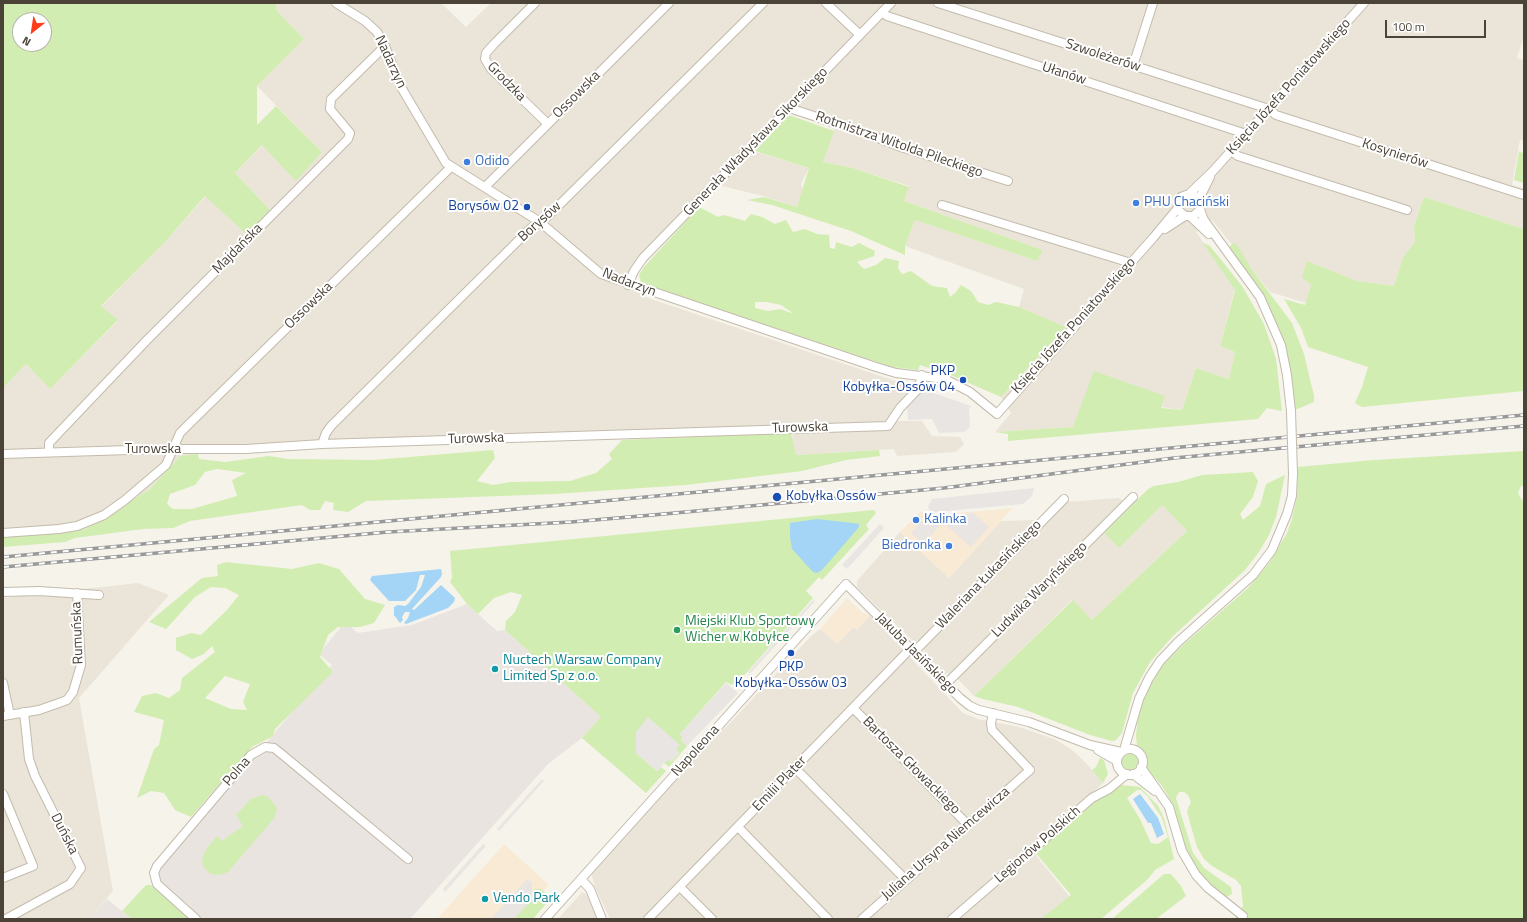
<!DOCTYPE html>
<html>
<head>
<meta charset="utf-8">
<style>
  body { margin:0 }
  #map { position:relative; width:1527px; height:922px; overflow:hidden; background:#f6f3ea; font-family:"Titillium Web",sans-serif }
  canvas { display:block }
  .frame { position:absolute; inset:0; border:4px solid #4b4337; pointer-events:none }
  .north { position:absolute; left:12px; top:12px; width:40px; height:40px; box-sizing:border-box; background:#fff; border:1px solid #b7b4af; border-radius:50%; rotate:210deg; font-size:11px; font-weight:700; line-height:16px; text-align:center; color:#4b4337 }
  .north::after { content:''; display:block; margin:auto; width:14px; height:18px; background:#ff3b19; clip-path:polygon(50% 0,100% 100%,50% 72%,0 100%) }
  .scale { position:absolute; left:1385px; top:20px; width:101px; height:18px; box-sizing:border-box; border:2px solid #4b4337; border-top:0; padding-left:5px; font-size:12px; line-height:14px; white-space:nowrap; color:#4b4337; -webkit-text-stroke:3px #fff; paint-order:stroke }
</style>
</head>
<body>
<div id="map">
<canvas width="1527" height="922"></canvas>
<div class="frame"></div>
<div class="north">N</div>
<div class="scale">100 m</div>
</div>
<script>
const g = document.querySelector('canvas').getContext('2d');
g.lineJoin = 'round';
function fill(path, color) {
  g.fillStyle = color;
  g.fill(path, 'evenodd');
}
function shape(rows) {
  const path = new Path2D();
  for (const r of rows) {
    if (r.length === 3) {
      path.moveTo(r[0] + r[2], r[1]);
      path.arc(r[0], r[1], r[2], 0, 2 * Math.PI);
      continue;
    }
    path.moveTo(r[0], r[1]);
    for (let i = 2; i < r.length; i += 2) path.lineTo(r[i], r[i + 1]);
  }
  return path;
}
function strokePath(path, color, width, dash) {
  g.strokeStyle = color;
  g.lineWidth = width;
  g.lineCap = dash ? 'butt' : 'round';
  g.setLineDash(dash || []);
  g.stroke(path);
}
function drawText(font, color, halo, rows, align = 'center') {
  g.font = font + ' "Titillium Web",sans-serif';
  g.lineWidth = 4;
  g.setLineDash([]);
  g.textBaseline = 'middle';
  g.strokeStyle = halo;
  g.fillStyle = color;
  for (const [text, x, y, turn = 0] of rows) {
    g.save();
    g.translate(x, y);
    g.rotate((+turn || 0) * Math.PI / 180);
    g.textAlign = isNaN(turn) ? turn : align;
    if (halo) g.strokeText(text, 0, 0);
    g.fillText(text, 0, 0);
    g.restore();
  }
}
const residential = shape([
  [276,3,441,3,466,27,491,3,1524,3,1524,35,1517,58,1524,60,1524,141,1520,140,1512,185,1524,188,1524,229,1424,197,1414,226,1415,242,1403,257,1394,286,1357,281,1307,261,1311,285,1306,303,1270,292,1212,220,1196,232,1235,287,1220,346,1235,352,1229,379,1196,368,1182,410,1161,407,1165,396,1073,427,995,432,1011,413,1001,397,1066,327,1019,307,1024,289,905,246,915,220,1037,261,1043,250,904,201,909,186,853,168,823,162,834,129,790,113,753,151,809,168,801,184,803,190,797,207,763,196,718,185,641,266,635,276,642,296,913,387,887,421,922,421,932,436,960,437,964,444,956,452,897,456,894,449,795,455,792,443,793,429,246,449,180,456,150,489,85,529,3,538,3,388,26,364,50,389,118,321,101,307,165,242,206,196,246,234,270,210,235,173,263,145,322,152,257,86,304,39,277,11],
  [1119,498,1124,502,952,673,945,674,924,653,924,647,1066,502],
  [1162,505,1187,531,1092,620,1072,600,974,696,957,678,1104,533,1119,548],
  [1037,520,920,641,913,641,857,587,857,581,900,532,949,578,1001,521],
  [138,583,169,595,79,698,113,891,89,919,3,919,3,598],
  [870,615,963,713,978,719,1019,727,1054,739,1071,749,1086,763,1103,783,1033,852,1070,897,1042,919,610,919,595,887,590,869,649,803,732,721,811,636,820,629,837,644,854,627,857,630],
  [582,892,587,895,597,919,558,919]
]);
const commercial = shape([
  [1013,508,949,578,900,532,921,511,926,516],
  [847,598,863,613,870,615,857,630,854,627,837,644,820,629],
  [504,844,549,885,518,919,437,919]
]);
const industrial = shape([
  [467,604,497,631,505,630,601,717,582,738,548,764,410,919,201,919,161,883,158,875,160,868,332,665,319,654,345,622,358,633,412,625],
  [107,899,132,919,89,919]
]);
const green = shape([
  [3,3,276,3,277,11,304,39,257,86,257,125,276,106,322,152,296,181,262,145,235,173,270,210,246,234,205,196,165,242,101,306,118,320,50,389,26,364,3,388],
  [20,20,44,20,44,44,20,44],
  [789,115,834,131,823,162,853,168,909,187,904,201,1043,250,1037,261,915,220,905,246,905,255,851,231,772,205,747,200,764,197,797,207,809,168,755,151],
  [1519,151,1524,154,1524,183,1514,180],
  [1424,197,1524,229,1524,391,1362,407,1355,403,1362,387,1368,367,1308,347,1301,328,1284,299,1305,305,1311,285,1302,277,1307,261,1357,281,1394,286,1403,257,1415,242,1414,226],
  [699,207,718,217,724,215,745,221,751,214,762,217,775,224,786,220,793,232,805,229,817,234,829,235,830,248,835,249,836,242,852,247,859,243,875,251,874,256,857,262,864,269,876,265,885,258,899,261,898,268,902,274,911,271,932,286,947,288,950,297,956,292,961,285,971,291,978,302,988,305,996,302,1019,307,1066,327,1001,397,948,374,920,365,918,370,892,367,641,283,639,275,644,267],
  [755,302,767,302,781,305,794,314,780,309,768,311,755,308],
  [1203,243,1210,246,1242,286,1264,324,1276,359,1282,411,1267,408,1258,419,1008,441,1008,434,995,432,1073,427,1094,371,1165,396,1161,408,1182,410,1196,368,1229,379,1235,352,1220,346,1235,290],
  [1234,243,1238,246,1250,267,1292,323,1304,354,1314,396,1314,402,1295,410,1288,356,1279,328,1257,285,1230,251,1230,246],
  [791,433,796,455,879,450,880,456,846,460,802,471,686,485,554,494,366,501,348,512,333,510,334,503,325,501,320,510,310,510,302,505,190,521,173,528,143,529,75,538,65,542,3,547,3,538,85,529,150,489,180,456,198,454,199,459,225,462,269,456,288,459,373,460,493,450,495,458,477,481,493,485,511,482,570,481,596,473,612,459,609,454,622,440],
  [217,469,246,473,232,480,237,496,192,509,173,509,167,504,170,494,195,485,205,472],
  [1524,451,1524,486,1521,486,1518,493,1524,503,1524,919,1235,919,1243,906,1241,886,1236,880,1212,866,1204,859,1197,847,1190,823,1187,811,1191,802,1188,795,1184,792,1179,792,1176,798,1193,853,1204,868,1231,887,1232,894,1226,897,1204,878,1197,869,1186,848,1174,806,1162,786,1146,767,1145,757,1137,746,1136,735,1138,715,1145,696,1157,674,1164,664,1183,645,1248,588,1270,562,1287,533,1292,519,1297,496,1298,467,1374,460],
  [1253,472,1258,481,1253,497,1240,514,1243,520,1260,506,1266,484,1285,475,1276,517,1269,535,1259,552,1245,570,1173,636,1150,662,1133,693,1122,733,1116,740,1112,741,1090,735,1018,707,983,699,974,696,1073,600,1092,620,1187,531,1162,505,1119,548,1104,533,1148,489,1154,486,1178,482,1202,475],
  [874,510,876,513,866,525,869,529,822,580,819,577,806,591,813,598,740,680,731,685,726,682,680,734,683,737,681,740,687,746,669,767,664,763,668,759,671,762,679,753,676,749,636,753,657,771,661,767,666,771,646,793,582,738,601,717,505,630,506,621,515,612,522,595,511,592,494,598,478,614,467,604,450,582,452,578,450,551],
  [226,562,292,569,319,563,339,569,365,599,385,605,374,623,360,627,338,627,328,635,320,657,333,672,275,729,273,736,252,747,191,817,175,810,164,793,151,791,137,798,154,749,159,745,164,720,134,712,142,696,156,693,169,698,180,690,182,678,215,652,212,646,204,654,192,659,176,650,176,638,191,633,201,635,227,610,239,595,225,588,211,587,195,597,166,629,149,622,202,578,218,576,217,565],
  [225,676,250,684,243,702,247,710,231,709,205,698],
  [1130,762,8],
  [1100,758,1104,760,1108,774,1103,783,1092,770,1096,767],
  [1121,785,1140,787,1158,806,1164,818,1174,859,1155,870,1148,879,1101,919,1041,919,1071,895,1034,851,1092,802,1116,786],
  [1137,790,1141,790,1148,797,1162,818,1168,837,1158,844,1151,843,1140,819,1127,798],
  [262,795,267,796,275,805,277,808,275,817,228,872,220,875,211,874,203,867,202,861,205,851,217,836,222,841,243,826,236,815,251,799],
  [1164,874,1171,874,1181,886,1186,896,1156,919,1112,919],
  [146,885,151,885,190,919,132,919,122,911],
  [535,889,541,889,551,898,533,919,514,919,536,895,532,891]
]);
const parking = shape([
  [922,389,971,406,969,409,970,427,964,432,939,433,932,419,908,420,907,406],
  [1034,488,1032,496,1023,504,935,512,929,510,928,506,932,499],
  [973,513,989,527,971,547,943,522,923,544,911,533,925,518,951,515,957,520,963,514],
  [880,524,884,528,847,569,842,565],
  [813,600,815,601,750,674,748,672],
  [726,683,738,693,687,746,681,740,683,737,680,734],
  [648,717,680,745,676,749,679,753,671,762,668,759,657,771,636,753,636,732],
  [542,779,544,781,499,831,497,829],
  [483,844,486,846,445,892,443,889],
  [527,879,532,883,532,891,536,895,514,919,491,919]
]);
const water = shape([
  [817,519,853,523,859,524,859,527,822,570,817,573,813,572,792,549,790,537,790,523],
  [441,569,442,574,441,577,412,609,414,610,441,585,455,598,454,602,448,608,406,624,404,623,408,618,410,612,405,612,402,617,403,620,400,623,394,615,394,607,398,605,405,606,408,604,421,587,425,575,420,575,416,590,405,601,389,601,370,580,372,576],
  [1140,794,1158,818,1164,834,1157,838,1151,823,1148,823,1133,799]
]);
const minor = shape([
  [336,3,365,21,377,32,385,46,401,87,446,163,540,222,601,274,876,367,896,373,945,379,970,392,997,414,1153,238,1178,208],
  [535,3,494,44,486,53,485,59,491,69,548,124],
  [826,3,859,34],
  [938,3,1269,109,1276,115,1524,195],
  [882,12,887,16,1246,134],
  [1133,66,1153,3],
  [789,108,860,131,901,147,1008,181],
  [1231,151,1238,156,1407,210],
  [485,187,669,3],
  [1189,194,1213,171,1364,3],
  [1199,199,1210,177],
  [942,205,1131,263],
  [1200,210,1193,216,1185,216,1178,210,1178,202,1181,197,1189,194,1194,195,1199,199,1201,204,1200,210,1204,220,1260,297,1281,345,1287,375,1291,411],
  [1191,217,1209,234],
  [1165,229,1185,216],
  [628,285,634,271,643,258,891,3],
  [322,444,326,433,331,426,531,228,547,217,763,3],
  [49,451,49,443,146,341,348,139,350,133,330,109,331,99,385,46],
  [3,454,161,449,246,449,322,444,888,426,900,408,918,389,922,375],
  [3,533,59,529,77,526,104,515,125,500,166,465,180,433,186,427,451,167],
  [3,592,39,591,99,595],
  [914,652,1064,499],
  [3,683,10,715],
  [946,684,1133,497],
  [853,708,968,825],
  [3,716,39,710,59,703,67,700,73,692,81,665,77,593],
  [1130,762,13],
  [1098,750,1117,761],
  [1124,750,1139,699,1149,678,1160,661,1178,642,1253,575,1272,550,1287,514,1292,496,1293,474],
  [1141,767,1169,807,1182,851,1196,875,1208,888,1243,916],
  [795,768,906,880],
  [1133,774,1155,791],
  [3,794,33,866,3,878],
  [738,827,828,919],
  [581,879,590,889,602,919],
  [680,887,712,919],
  [6,919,70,884,81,868,35,776,29,759,24,712],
  [196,919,157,884,154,873,157,866,251,755,265,747,274,748,284,756,408,859],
  [545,919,846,584,960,698,970,706,979,710,1029,722,1090,745,1121,752],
  [648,919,911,648],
  [862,919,1030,770,992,730,991,723,993,713],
  [952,919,1092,798,1109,789,1127,774]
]);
const rail = shape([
  [3,557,1524,415],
  [3,567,388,532,571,522,664,514,944,488,1174,458,1524,426]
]);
const minorBridge = shape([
  [1291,411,1293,474]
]);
const markers = [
  [467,162,4,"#3f7fe0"],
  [1136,203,4,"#3f7fe0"],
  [527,207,4,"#1a4fb4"],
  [963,380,4,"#1a4fb4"],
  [777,497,5,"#1a4fb4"],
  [916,520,4,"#3f7fe0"],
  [949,546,4,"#3f7fe0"],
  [677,630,4,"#2e9e5b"],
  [791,653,4,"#1a4fb4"],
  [495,669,4,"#0f9aa8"],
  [485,899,4,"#0f9aa8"]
];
const streetNames = [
  ["Szwoleżerów",1103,56,18],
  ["Nadarzyn",390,62,65],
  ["Ułanów",1064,74,18],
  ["Grodzka",506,82,46],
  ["Księcia Józefa Poniatowskiego",1289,87,-48],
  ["Ossowska",577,95,-45],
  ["Generała Władysława Sikorskiego",756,142,-46],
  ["Rotmistrza Witolda Pileckiego",899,145,19],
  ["Kosynierów",1395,154,18],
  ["Borysów",540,222,-42],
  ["Majdańska",238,249,-45],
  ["Nadarzyn",629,283,21],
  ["Ossowska",309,306,-44],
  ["Księcia Józefa Poniatowskiego",1074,326,-48],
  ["Turowska",800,428,-2],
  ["Turowska",476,439,-2],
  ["Turowska",153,450],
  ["Waleriana Łukasińskiego",989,575,-46],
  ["Ludwika Waryńskiego",1040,590,-45],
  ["Rumuńska",78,633,-92],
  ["Jakuba Jasińskiego",916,654,45],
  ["Napoleona",696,751,-48],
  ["Bartosza Głowackiego",911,766,45],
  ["Polna",237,772,-49],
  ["Emilii Plater",780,784,-46],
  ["Duńska",64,834,63],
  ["Juliana Ursyna Niemcewicza",946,844,-41],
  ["Legionów Polskich",1038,845,-41]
];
const shopNames = [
  ["Odido",475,162],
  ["PHU Chaciński",1144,203],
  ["Kalinka",924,520],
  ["Biedronka",941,546,"right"]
];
const transitNames = [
  ["Borysów 02",519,207],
  ["PKP",955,372],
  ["Kobyłka-Ossów 04",955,388],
  ["Kobyłka Ossów",786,497,"left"],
  ["PKP",791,668,"center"],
  ["Kobyłka-Ossów 03",791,684,"center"]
];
const leisureNames = [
  ["Miejski Klub Sportowy",685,622],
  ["Wicher w Kobyłce",685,638]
];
const cultureNames = [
  ["Nuctech Warsaw Company",503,661],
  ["Limited Sp z o.o.",503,677],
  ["Vendo Park",493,899]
];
fill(residential, '#eae5d8');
fill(commercial, '#f9ead5');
fill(industrial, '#e9e4df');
fill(green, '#d2edb1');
fill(parking, '#e8e5e2');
fill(water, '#a4d4f6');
strokePath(minor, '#c3bbac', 10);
strokePath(minor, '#fff', 8);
strokePath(rail, '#999', 3.5);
strokePath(rail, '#fff', 2, [6]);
strokePath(minorBridge, '#c3bbac', 10, []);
strokePath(minorBridge, '#fff', 8);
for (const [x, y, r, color] of markers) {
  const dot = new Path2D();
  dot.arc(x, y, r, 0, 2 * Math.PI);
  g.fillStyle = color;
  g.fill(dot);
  strokePath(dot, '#fff', 1.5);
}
drawText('14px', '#4b4337', '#fff', streetNames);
drawText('14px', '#366cbe', '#fff', shopNames, 'left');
drawText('14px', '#164399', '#fff', transitNames, 'right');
drawText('14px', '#27864d', '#fff', leisureNames, 'left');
drawText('14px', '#0d838f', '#fff', cultureNames, 'left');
</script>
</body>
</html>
